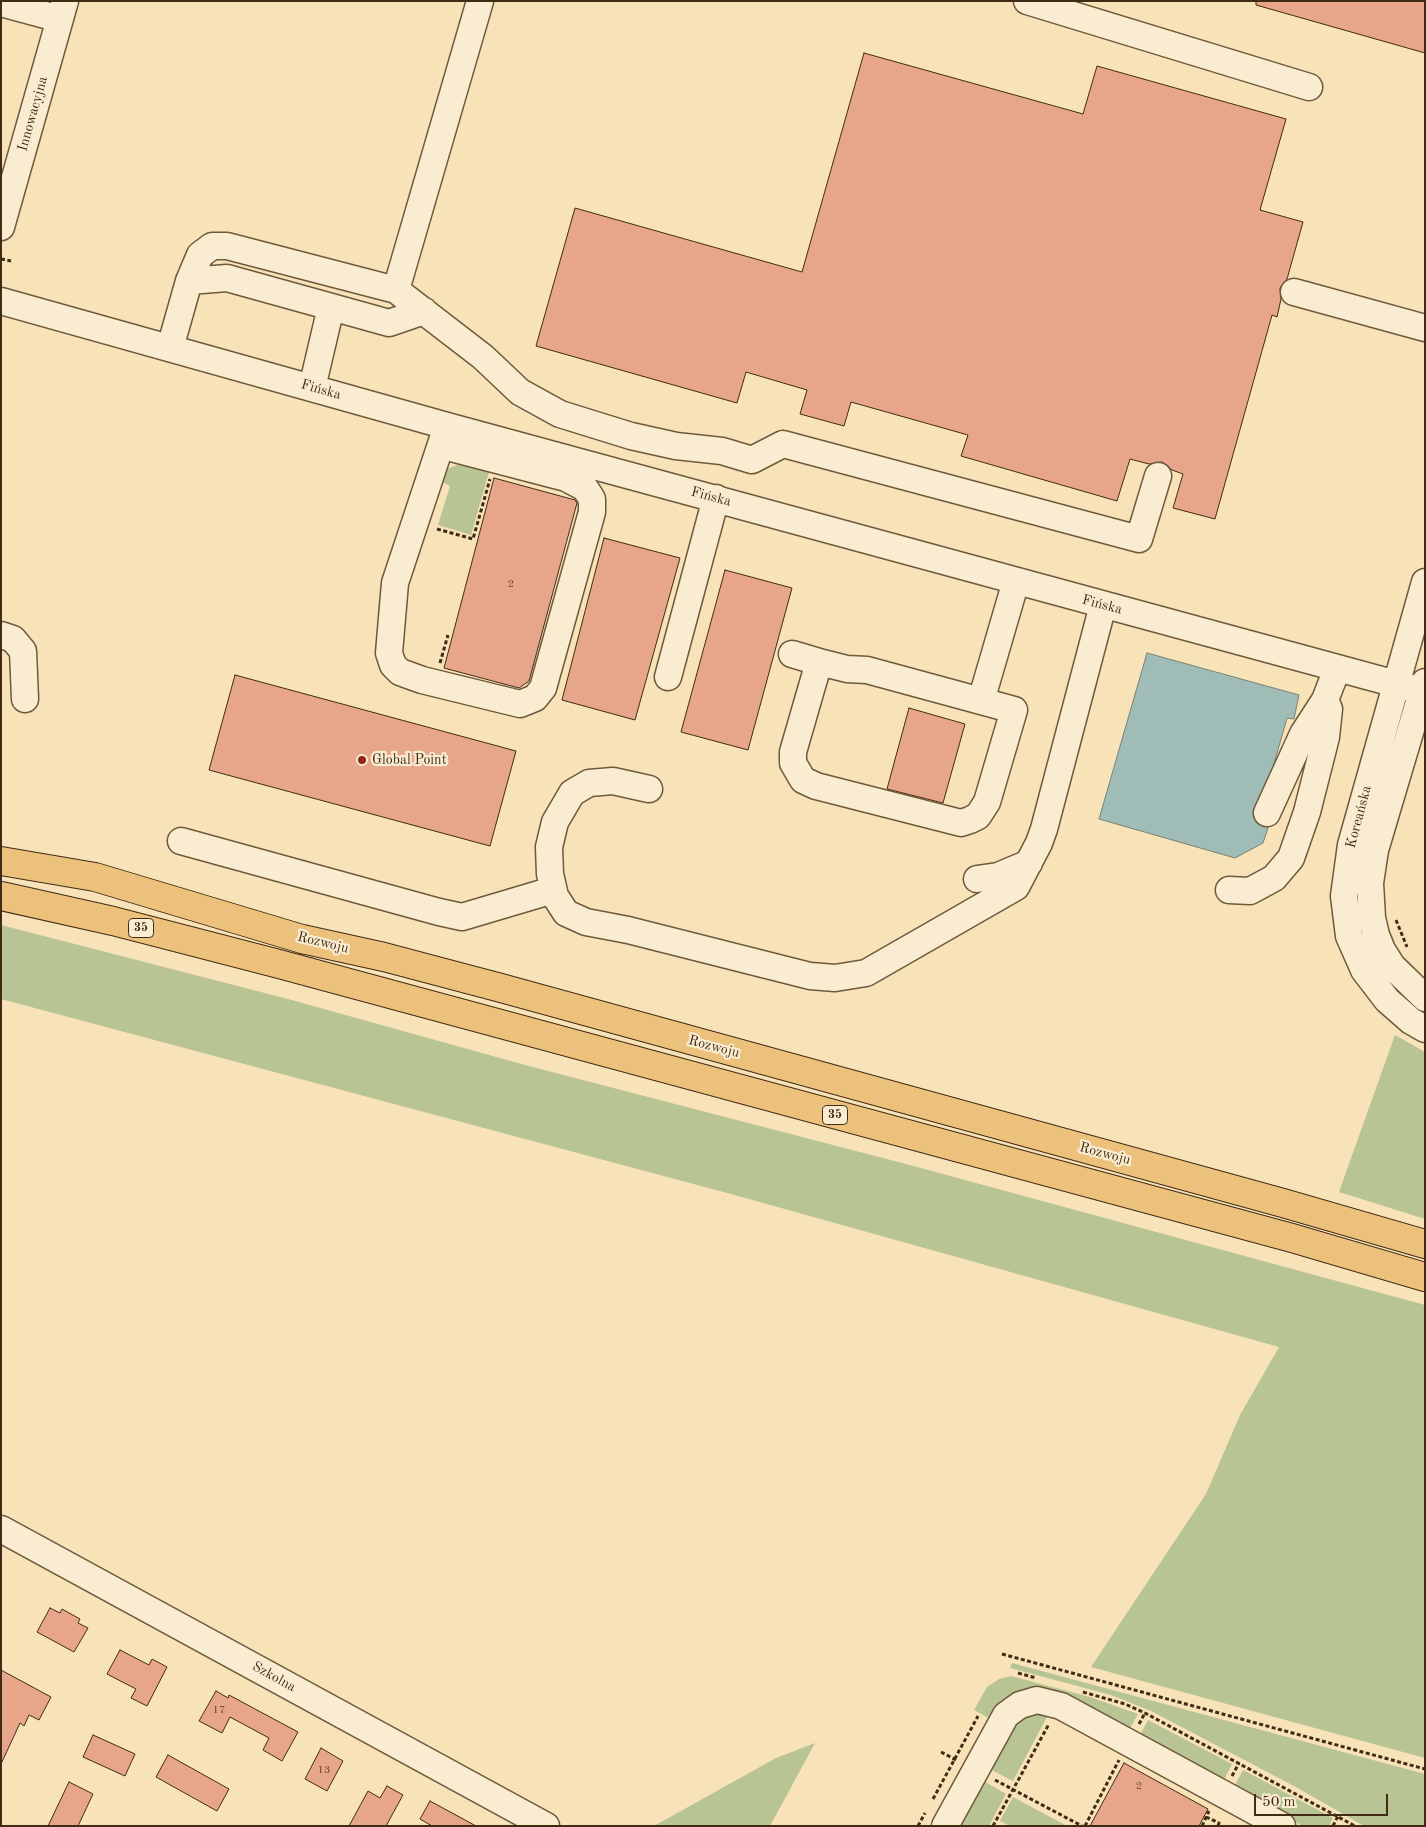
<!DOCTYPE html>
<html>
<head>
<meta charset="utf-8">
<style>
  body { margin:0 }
  #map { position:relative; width:1426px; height:1827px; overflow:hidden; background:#f8e2b8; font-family:"Old Standard TT",serif }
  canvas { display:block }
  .frame { position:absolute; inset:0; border:2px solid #402b14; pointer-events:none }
  .scale { position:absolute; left:1254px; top:1794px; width:134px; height:22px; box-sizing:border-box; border:2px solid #402b14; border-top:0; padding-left:6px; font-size:15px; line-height:18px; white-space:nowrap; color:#402b14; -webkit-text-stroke:4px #faecd1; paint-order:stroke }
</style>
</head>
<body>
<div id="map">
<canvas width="1426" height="1827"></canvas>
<div class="frame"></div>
<div class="scale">50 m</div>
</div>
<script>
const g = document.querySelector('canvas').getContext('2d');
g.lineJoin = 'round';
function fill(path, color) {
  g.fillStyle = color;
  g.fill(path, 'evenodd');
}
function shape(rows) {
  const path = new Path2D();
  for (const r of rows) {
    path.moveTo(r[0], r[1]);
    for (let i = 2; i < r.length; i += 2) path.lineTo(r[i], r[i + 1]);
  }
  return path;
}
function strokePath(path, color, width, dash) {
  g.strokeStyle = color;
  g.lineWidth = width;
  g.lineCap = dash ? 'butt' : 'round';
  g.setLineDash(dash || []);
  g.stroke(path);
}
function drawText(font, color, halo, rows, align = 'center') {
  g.font = font + ' "Old Standard TT",serif';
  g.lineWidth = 4.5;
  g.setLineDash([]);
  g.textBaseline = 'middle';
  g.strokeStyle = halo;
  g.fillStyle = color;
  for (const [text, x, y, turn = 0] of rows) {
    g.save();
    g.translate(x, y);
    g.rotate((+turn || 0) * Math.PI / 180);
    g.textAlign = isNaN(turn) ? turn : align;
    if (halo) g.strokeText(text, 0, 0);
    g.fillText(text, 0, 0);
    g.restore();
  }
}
const green = shape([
  [457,465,465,465,489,472,471,535,438,525,450,486,443,482,442,478,445,470],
  [1,925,288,999,525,1065,906,1164,1425,1305,1425,1758,1091,1667,1206,1494,1240,1415,1279,1347,731,1194,1,999],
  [1395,1035,1425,1052,1425,1219,1339,1192],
  [1012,1663,1425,1774,1425,1826,1364,1826,1294,1786,1151,1711,1111,1695,1010,1668],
  [1011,1676,1090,1697,1138,1714,1128,1732,1067,1698,992,1720,974,1710,987,1687,999,1679],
  [1043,1709,1119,1748,1117,1752,1048,1715,1013,1781,986,1767,1012,1720],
  [1148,1720,1232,1764,1223,1782,1139,1737],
  [815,1743,770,1826,654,1826,776,1758],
  [1243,1770,1333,1818,1329,1826,1303,1826,1233,1789],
  [980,1779,1006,1794,989,1826,955,1826],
  [1013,1797,1067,1826,1010,1826,1000,1821]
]);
const water = shape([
  [1147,653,1299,695,1294,719,1287,718,1266,792,1272,816,1263,843,1235,858,1099,819,1147,653]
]);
const building = shape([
  [1256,1,1425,1,1425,53,1256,5,1256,1],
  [864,53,1083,114,1097,66,1286,119,1260,210,1303,222,1287,279,1280,288,1281,299,1277,317,1272,315,1215,519,1173,508,1183,474,1172,470,1162,462,1149,464,1130,459,1117,501,961,456,968,435,851,402,844,426,800,414,807,390,746,372,737,403,536,346,575,208,802,272,864,53],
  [494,478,575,500,577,503,529,681,519,688,444,668,494,478],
  [604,538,680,558,635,720,562,700,604,538],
  [725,570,792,588,748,750,681,732,725,570],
  [235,675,516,751,490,846,209,770,235,675],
  [909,708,965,724,943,803,887,789,909,708],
  [50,1608,60,1613,62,1609,80,1619,78,1623,88,1628,74,1652,37,1632,50,1608],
  [120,1650,149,1665,152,1659,167,1667,147,1706,131,1698,136,1689,107,1674,120,1650],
  [1,1670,51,1697,39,1720,29,1715,24,1726,20,1723,1,1764,1,1670],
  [216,1691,228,1698,229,1695,298,1732,282,1761,263,1750,269,1738,230,1717,222,1733,199,1721,216,1691],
  [93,1735,135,1754,125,1776,83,1757,93,1735],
  [321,1748,343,1761,327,1791,305,1779,321,1748],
  [168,1755,229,1789,217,1811,156,1777,168,1755],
  [1124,1763,1208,1809,1199,1826,1090,1826,1124,1763],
  [69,1782,93,1794,78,1826,48,1826,69,1782],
  [387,1786,403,1795,386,1826,349,1826,368,1791,380,1798,387,1786],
  [430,1801,476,1826,432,1826,420,1819,430,1801]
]);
const path = shape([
  [1,259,11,261],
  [437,529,473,539,490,479],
  [440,663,448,635],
  [1396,920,1407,947],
  [1002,1654,1425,1769],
  [1018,1673,1036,1678],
  [1083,1692,1125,1704,1145,1713,1355,1826],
  [1139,1724,1145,1713],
  [941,1752,958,1761],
  [1232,1776,1239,1763],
  [995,1780,1082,1826],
  [933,1799,978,1716],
  [1206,1817,1219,1823,1218,1826],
  [918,1826,925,1813],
  [993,1826,1049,1724],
  [1085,1826,1119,1760],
  [1202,1826,1209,1811],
  [1333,1826,1338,1816]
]);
const minor = shape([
  [1027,1,1309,87],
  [1,3,60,19],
  [1,227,65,1],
  [189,281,227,278,389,323,424,311],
  [396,290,480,1],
  [1294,292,1425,328],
  [1,301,447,426,1422,691],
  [170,348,189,281,200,255,212,246,227,246,396,290,483,357,520,392,560,414,631,436,676,446,722,451,752,460,783,444,1139,539,1158,476],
  [312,388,331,307],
  [447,426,395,583,389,653,393,665,400,672,422,680,520,704,535,698,543,688,587,530,592,512,592,499,585,488,566,478,451,448],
  [1425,582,1351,845,1344,896,1349,936,1364,970,1387,1000,1411,1021,1425,1029],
  [1,635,13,639,23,651,25,699],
  [792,654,819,662,793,752,793,763,803,780,816,786,961,823,970,820,978,816,987,802,1014,710,981,701,1016,581],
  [819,662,847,669,867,670,981,701],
  [668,677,716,498],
  [1425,682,1375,850,1370,883,1372,918,1376,935,1382,950,1392,966,1425,998],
  [649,789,613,781,589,783,572,793,555,822,549,847,550,874,555,896,566,913,586,922,628,930,810,976,835,978,866,973,1016,887,1039,843,1044,829,1103,605],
  [1267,813,1303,734,1325,700],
  [181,841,439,912,462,917,553,890],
  [977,879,998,876,1029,863],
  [1229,890,1250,891,1274,878,1291,858,1307,812,1326,737,1329,709,1325,700,1337,669],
  [1,1529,546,1826],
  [945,1826,1006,1715,1020,1705,1037,1700,1061,1706,1282,1826]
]);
const major = shape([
  [1,861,95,877,302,939,384,957,501,988,1283,1203,1425,1244],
  [1,896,113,921,279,964,1292,1238,1425,1277]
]);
const markers = [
  [362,760,5,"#8f2418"]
];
const numberNames = [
  ["2",511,584],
  ["17",219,1710],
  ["13",324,1770],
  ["2",1139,1786]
];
const shields = [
  [141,928,25],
  [835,1115,25]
];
const shieldNames = [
  ["35",141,928],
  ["35",835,1115]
];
const streetNames = [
  ["Innowacyjna",33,114,-74],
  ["Fińska",321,390,16],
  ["Fińska",711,497,15],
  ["Fińska",1102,605,15],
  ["Koreańska",1359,817,-75],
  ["Rozwoju",323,943,14],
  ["Rozwoju",714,1047,15],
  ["Rozwoju",1105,1154,15],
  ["Szkolna",274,1677,29]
];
const poiNames = [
  ["Global Point",372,760]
];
fill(green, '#b8c493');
fill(water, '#9fbcb7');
strokePath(water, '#798276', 1);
fill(building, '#e7a589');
strokePath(building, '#402b14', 1);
strokePath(minor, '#6e593d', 29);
strokePath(major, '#402b14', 30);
strokePath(path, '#402b14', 3, [4, 2.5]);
strokePath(minor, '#faecd1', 26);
strokePath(major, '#ecc17c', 28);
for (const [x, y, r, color] of markers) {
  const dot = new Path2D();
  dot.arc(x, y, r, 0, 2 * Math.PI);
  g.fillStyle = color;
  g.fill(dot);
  strokePath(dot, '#faecd1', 2);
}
drawText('11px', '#6a4a31', null, numberNames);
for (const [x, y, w] of shields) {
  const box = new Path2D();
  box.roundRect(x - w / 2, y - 9.5, w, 19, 4);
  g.fillStyle = '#faecd1';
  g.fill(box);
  strokePath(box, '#402b14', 1);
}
drawText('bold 12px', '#402b14', null, shieldNames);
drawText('14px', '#402b14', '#faecd1', streetNames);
drawText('14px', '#402b14', '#faecd1', poiNames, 'left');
</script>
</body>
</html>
